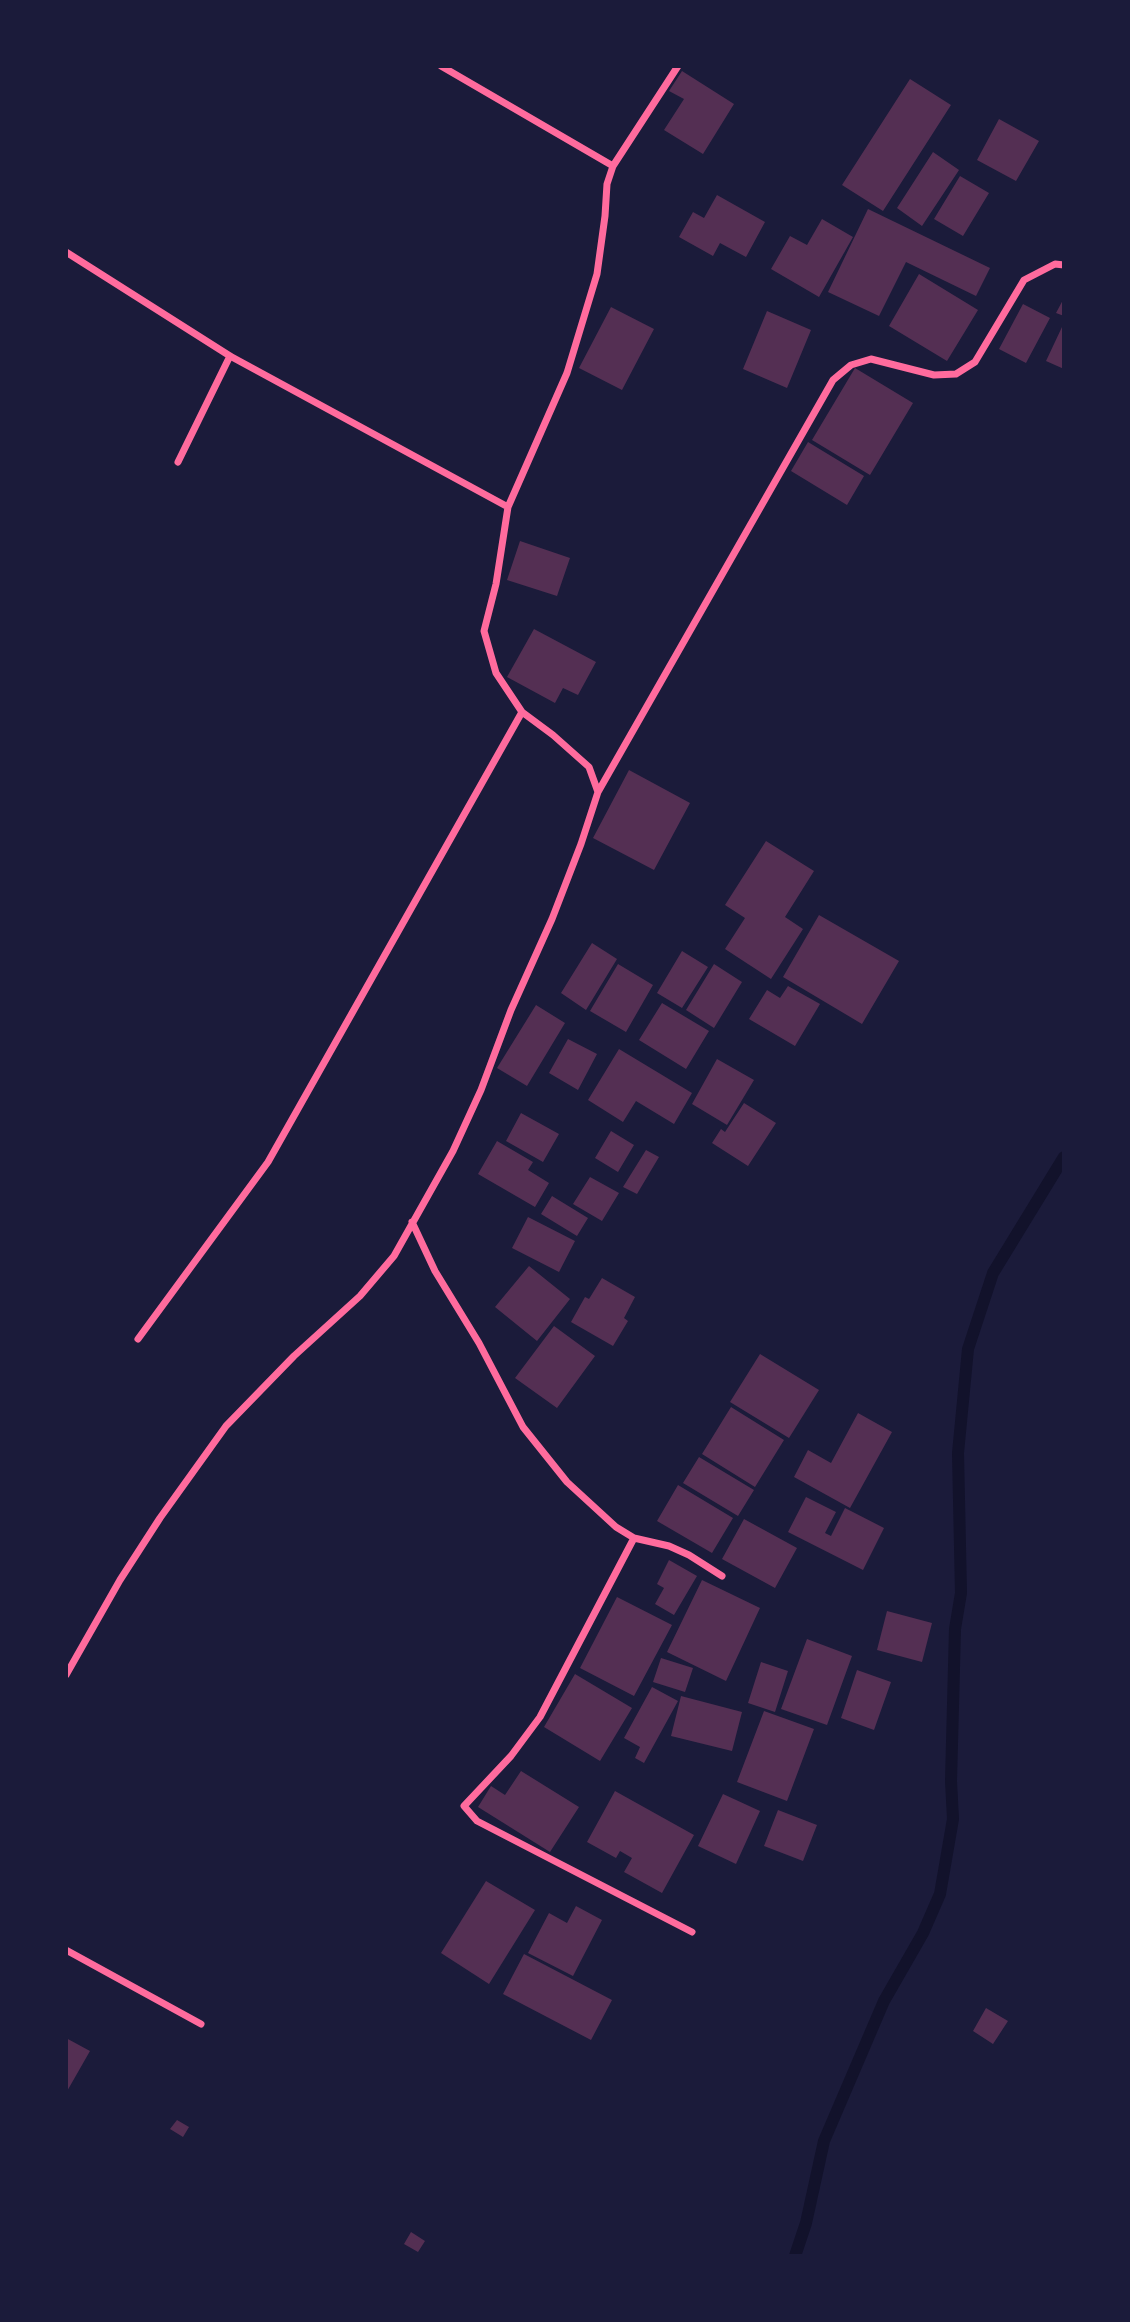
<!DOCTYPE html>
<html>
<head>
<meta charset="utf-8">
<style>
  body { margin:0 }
  #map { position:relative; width:1130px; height:2322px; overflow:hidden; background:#1b1b3a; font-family:Cabin,sans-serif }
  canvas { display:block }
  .frame { position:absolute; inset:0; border:68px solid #1b1b3a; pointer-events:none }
</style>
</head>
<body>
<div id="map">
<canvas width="1130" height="2322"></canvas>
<div class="frame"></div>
</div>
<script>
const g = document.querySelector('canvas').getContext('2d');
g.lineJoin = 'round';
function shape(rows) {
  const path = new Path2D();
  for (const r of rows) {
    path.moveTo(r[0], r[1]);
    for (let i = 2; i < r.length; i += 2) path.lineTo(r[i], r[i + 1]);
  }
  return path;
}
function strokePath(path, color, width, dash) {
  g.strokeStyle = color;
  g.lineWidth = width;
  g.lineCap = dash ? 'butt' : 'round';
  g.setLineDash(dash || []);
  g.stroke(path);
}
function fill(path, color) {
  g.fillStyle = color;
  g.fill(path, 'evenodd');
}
const stream = shape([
  [795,2256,806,2223,824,2141,884,2001,923,1933,940,1894,953,1819,951,1781,955,1629,961,1593,958,1453,968,1349,993,1273,1064,1157]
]);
const building = shape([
  [682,71,734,104,703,154,664,130,684,99,669,91],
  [910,79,951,105,883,211,842,185],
  [999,119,1039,141,1016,181,977,160],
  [933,152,959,170,922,226,897,208],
  [960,176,989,193,963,236,934,219],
  [717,195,765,222,746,257,720,243,713,256,679,237,693,212,704,218],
  [868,209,990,268,976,296,906,262,879,316,828,292],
  [822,219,853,237,819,297,771,269,790,236,807,245],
  [919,274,978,310,947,361,889,326],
  [1064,298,1064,316,1056,313],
  [1023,304,1050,318,1026,363,999,349],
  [611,307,654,329,622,390,579,368],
  [767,311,811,330,787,388,743,369],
  [1062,327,1064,328,1064,369,1046,361],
  [855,368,913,403,870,475,812,440],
  [808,442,864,476,847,505,791,471],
  [520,541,570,558,557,596,507,580],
  [534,629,596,662,578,695,563,688,555,703,507,677],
  [629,770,690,803,654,870,593,838],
  [766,841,814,871,785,917,803,929,771,979,725,949,745,918,725,905],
  [819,915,899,961,862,1024,783,977],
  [592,943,617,959,586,1010,561,993],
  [682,951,708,967,682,1008,657,993],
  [618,964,653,985,626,1032,590,1011],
  [714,964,742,982,714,1028,686,1010],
  [788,986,820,1004,795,1046,749,1019,767,990,780,998],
  [662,1003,709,1031,686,1069,639,1040],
  [536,1005,565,1023,527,1086,497,1068],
  [568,1039,597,1054,578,1090,549,1073],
  [619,1049,692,1093,674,1124,636,1101,623,1122,588,1100],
  [717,1059,754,1080,727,1125,692,1104],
  [744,1103,776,1123,748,1166,712,1143,721,1129,725,1132],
  [521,1113,559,1134,543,1162,506,1141],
  [611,1131,634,1145,618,1172,595,1158],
  [497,1141,533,1162,528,1170,549,1183,535,1207,478,1174],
  [646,1150,659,1157,637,1194,623,1187],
  [590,1177,619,1193,602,1221,573,1204],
  [552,1196,588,1218,577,1236,541,1214],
  [528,1217,575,1241,559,1272,512,1248],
  [529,1266,570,1299,537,1341,495,1307],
  [602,1278,635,1297,624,1318,628,1321,613,1346,571,1322,585,1297,589,1299],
  [554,1326,595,1356,557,1408,515,1378],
  [760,1354,819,1390,789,1438,730,1402],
  [731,1407,784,1440,755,1487,702,1454],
  [858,1413,892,1432,850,1508,794,1477,808,1450,831,1463],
  [699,1457,754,1490,738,1516,683,1483],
  [678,1485,733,1518,712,1553,657,1521],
  [806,1497,836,1512,825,1533,831,1536,845,1508,884,1528,863,1570,788,1532],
  [744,1519,797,1548,775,1588,722,1559],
  [669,1560,697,1576,674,1615,655,1604,664,1588,657,1584],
  [702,1580,760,1608,726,1681,667,1652],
  [617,1597,672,1625,634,1696,580,1668],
  [887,1611,932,1623,922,1662,877,1650],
  [807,1639,852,1656,827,1725,781,1709],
  [661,1658,693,1668,685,1692,653,1682],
  [761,1662,788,1671,775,1712,748,1703],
  [857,1670,891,1682,874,1730,841,1718],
  [575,1674,632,1708,600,1761,544,1727],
  [652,1687,678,1701,644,1763,635,1758,640,1747,624,1738],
  [681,1696,742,1712,732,1751,671,1736],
  [764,1711,814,1729,787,1801,737,1782],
  [521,1771,579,1807,550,1852,478,1807,491,1786,505,1795],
  [615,1791,694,1835,662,1893,624,1872,632,1858,620,1851,616,1858,587,1842],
  [723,1794,760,1811,736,1864,698,1846],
  [778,1810,817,1825,803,1861,764,1846],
  [486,1881,535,1910,489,1984,441,1953],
  [576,1906,602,1920,573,1976,528,1953,549,1913,567,1923],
  [524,1954,612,2000,591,2040,503,1994],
  [986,2008,1008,2021,993,2044,973,2031],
  [66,2038,90,2051,66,2093],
  [177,2120,189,2127,183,2137,170,2129],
  [411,2232,425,2241,418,2252,404,2244]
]);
const minor = shape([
  [441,66,613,166],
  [66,252,230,356,508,507],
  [178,462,230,356],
  [598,792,833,380,851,365,871,359,934,375,956,374,975,362,1024,280,1055,264,1064,265],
  [412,1222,435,1271,479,1343,523,1427,567,1482,616,1527,634,1538,669,1546,689,1555,722,1576],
  [138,1339,268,1162,522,712],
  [634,1538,540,1717,511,1756,464,1806,477,1821,692,1932],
  [66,1675,120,1580,160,1518,226,1426,294,1356,360,1296,394,1256,453,1151,481,1090,511,1010,552,919,581,844,598,792,589,767,553,735,522,712,496,673,484,631,496,584,508,507,567,373,597,274,605,216,607,184,613,166,678,66],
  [66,1950,201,2024]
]);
strokePath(stream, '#12122b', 12);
fill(building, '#542f53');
strokePath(minor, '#ff6b9d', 7);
</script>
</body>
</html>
